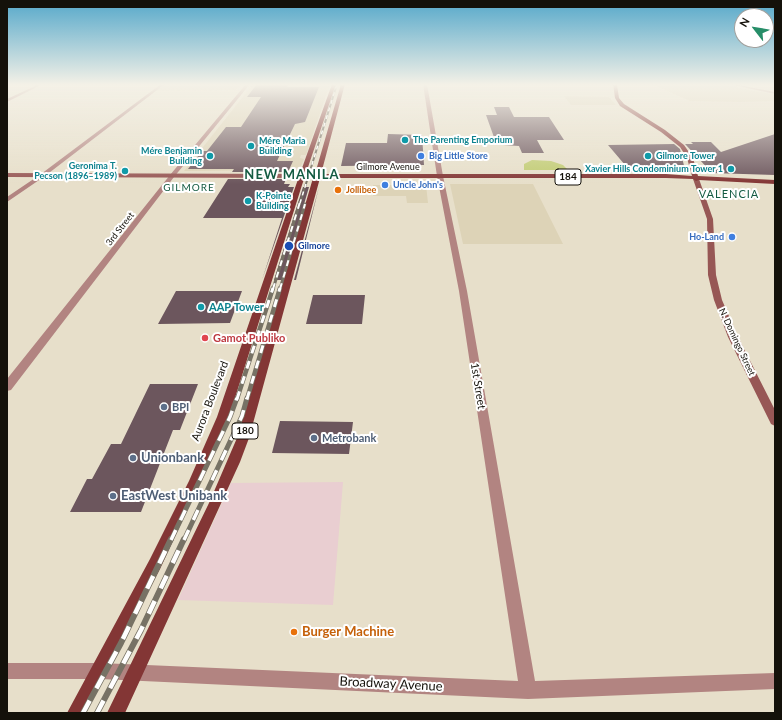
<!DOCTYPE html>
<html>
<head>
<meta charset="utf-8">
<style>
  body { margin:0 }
  #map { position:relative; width:782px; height:720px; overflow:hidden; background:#e7dfca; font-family:Lato,sans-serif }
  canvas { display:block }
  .frame { position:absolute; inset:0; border:8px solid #14110a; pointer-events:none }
  .north { position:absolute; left:734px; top:8px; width:40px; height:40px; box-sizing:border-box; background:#fff; border:1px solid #a1a09d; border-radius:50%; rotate:301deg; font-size:11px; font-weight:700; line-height:16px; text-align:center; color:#14110a }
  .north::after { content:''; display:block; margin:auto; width:14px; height:18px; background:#278e69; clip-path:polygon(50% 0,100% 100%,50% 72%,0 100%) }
</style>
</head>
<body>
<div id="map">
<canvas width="782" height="720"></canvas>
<div class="frame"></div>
<div class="north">N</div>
</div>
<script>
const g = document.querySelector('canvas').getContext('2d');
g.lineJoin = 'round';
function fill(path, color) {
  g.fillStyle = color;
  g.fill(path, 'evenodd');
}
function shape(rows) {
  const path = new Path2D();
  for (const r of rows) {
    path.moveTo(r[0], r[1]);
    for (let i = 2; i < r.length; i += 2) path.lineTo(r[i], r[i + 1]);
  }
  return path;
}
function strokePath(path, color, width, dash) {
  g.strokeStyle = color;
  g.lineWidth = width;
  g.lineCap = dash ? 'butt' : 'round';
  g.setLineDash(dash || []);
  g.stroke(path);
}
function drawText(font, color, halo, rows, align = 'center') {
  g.font = font + ' Lato,sans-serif';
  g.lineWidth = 4;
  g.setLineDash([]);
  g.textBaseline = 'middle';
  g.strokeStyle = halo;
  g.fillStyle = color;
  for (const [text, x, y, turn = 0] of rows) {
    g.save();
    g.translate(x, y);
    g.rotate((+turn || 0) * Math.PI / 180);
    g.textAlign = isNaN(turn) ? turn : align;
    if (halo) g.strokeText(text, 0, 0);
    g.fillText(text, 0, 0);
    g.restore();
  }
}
const built = shape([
  [165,84,242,84,236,90,155,91],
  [253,84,330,84,306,155,301,155,300,158,304,159,301,166,290,170,184,171],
  [651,84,724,84,754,91,775,94,775,101,741,102,690,101],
  [564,96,609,97,616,105,571,105],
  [450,184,533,184,563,244,463,244],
  [373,185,426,185,428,203,407,203,406,196,373,196]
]);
const industrial = shape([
  [343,482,333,605,178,600,231,483]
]);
const green = shape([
  [532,160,551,161,563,165,568,170,524,170,524,164]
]);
const building = shape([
  [257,84,289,84,287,87,319,87,305,122,295,124,277,161,293,161,288,172,232,172,234,169,188,169,202,151,207,151,226,127,241,127,261,97,247,97],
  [494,107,509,107,514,117,549,117,564,140,537,140,544,153,522,153,519,146,503,145,501,140,495,140,486,115,497,115],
  [388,134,422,135,424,165,341,166,346,143,387,143],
  [775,134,775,175,712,173,685,144,693,144,691,142,711,142,721,152],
  [674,144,680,149,686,174,631,172,608,145],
  [228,179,286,179,284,184,290,184,288,187,294,187,262,280,282,218,203,218],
  [303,187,309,187,282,280,274,280],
  [319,187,296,280,294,280],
  [176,291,242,291,230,323,158,324],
  [313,295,365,295,362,324,306,324],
  [150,384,198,384,180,430,173,430,141,512,70,512,87,479,92,479,111,444,121,444],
  [280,421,353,422,349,454,272,453]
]);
const minor = shape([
  [39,84,43,84,7,102,7,99,39,84],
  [161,84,165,84,45,176,7,202,7,197,41,174,161,84],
  [246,84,250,84,174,177,11,390,7,391,7,379,170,175,246,84],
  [728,84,734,84,775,92,775,94,728,84]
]);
const tertiary = shape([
  [423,84,427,84,443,176,467,291,535,681,775,673,775,689,528,699,100,679,7,679,7,663,100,663,518,681,459,291,437,176,423,84]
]);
const secondary = shape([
  [7,173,303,174,306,176,303,178,7,177,7,173],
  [696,177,699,179,713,219,716,275,722,300,738,337,775,410,775,426,771,424,728,337,714,300,708,275,707,219,693,179,696,177]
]);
const primary = shape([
  [332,84,336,84,302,185,229,417,197,489,160,569,85,713,67,713,150,559,189,481,217,417,296,185,332,84],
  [341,84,345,84,321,174,666,174,692,176,687,158,680,147,661,132,620,106,615,98,613,84,617,84,619,98,624,104,665,130,684,145,693,158,698,176,775,180,775,184,699,180,696,181,693,179,666,178,320,178,249,438,240,462,125,713,107,713,209,503,237,438,313,178,310,176,315,174,341,84]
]);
const railFar4 = shape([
  [300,203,337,84]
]);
const railFar3 = shape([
  [273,289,300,202],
  [280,289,305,204]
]);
const railFar2 = shape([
  [237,399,273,288],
  [247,399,280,288]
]);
const railFar1 = shape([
  [171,540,230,417,237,398],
  [184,540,242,416,247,398]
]);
const rail = shape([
  [83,713,121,643,171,539],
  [97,713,141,630,184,539]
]);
const markers = [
  [405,140,4,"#0f9aa8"],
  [251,146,4,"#0f9aa8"],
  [210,156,4,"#0f9aa8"],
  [421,156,4,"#3f7fe0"],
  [648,156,4,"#0f9aa8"],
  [731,169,4,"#0f9aa8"],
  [125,171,4,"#0f9aa8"],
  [385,185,4,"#3f7fe0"],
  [338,190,4,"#e8710a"],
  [248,201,4,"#0f9aa8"],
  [732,237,4,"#3f7fe0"],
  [289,246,5,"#1a4fb4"],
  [201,307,4,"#0f9aa8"],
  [205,338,4,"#e0444e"],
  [164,407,4,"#5c6f8a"],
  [314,438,4,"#5c6f8a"],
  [133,458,4,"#5c6f8a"],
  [113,496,4,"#5c6f8a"],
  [294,632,4,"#e8710a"]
];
const farCulturenames = [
  ["The Parenting Emporium",413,140],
  ["Mére Maria",259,141],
  ["Building",259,151],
  ["Mére Benjamin",202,151,"right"],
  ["Building",202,161,"right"],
  ["Gilmore Tower",656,156],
  ["Geronima T.",117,166,"right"],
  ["Pecson (1896–1989)",117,176,"right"],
  ["Xavier Hills Condominium Tower 1",723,169,"right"],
  ["K-Pointe",256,196],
  ["Building",256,206]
];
const farShopnames = [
  ["Big Little Store",429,156],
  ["Uncle John's",393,185],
  ["Ho-Land",724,237,"right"]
];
const farStreetnames = [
  ["Gilmore Avenue",388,167],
  ["3rd Street",120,229,-52],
  ["N. Domingo Street",737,342,65]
];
const farFoodnames = [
  ["Jollibee",346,190]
];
const farTransitnames = [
  ["Gilmore",298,246]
];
const shields = [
  [568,177,26],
  [245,431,26]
];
const shieldNames = [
  ["184",568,177],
  ["180",245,431]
];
const farNeighbourhoodnames = [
  ["GILMORE",189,188]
];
const farQuarternames = [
  ["VALENCIA",729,194]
];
const cultureNames = [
  ["AAP Tower",209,307]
];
const healthNames = [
  ["Gamot Publiko",213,338]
];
const streetNames = [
  ["1st Street",478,386,81],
  ["Aurora Boulevard",210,401,-69]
];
const serviceNames = [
  ["BPI",172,407],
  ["Metrobank",322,438]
];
const farDistrictnames = [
  ["NEW MANILA",292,175]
];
const nearServicenames = [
  ["Unionbank",141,458],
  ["EastWest Unibank",121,496]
];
const nearFoodnames = [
  ["Burger Machine",302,632]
];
const nearStreetnames = [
  ["Broadway Avenue",391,684,3]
];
fill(built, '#ddd3b7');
fill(industrial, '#e9ced1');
fill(green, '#c0cb71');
fill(building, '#6c565d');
fill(minor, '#b28481');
fill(tertiary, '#b28481');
fill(secondary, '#975755');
fill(primary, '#833635');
strokePath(railFar4, '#777265', 2);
strokePath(railFar3, '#777265', 3);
strokePath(railFar2, '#777265', 4.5);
strokePath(railFar1, '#777265', 5);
strokePath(rail, '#777265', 6);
strokePath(railFar4, '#fff', 1.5, [4]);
strokePath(railFar3, '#fff', 2, [6]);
strokePath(railFar2, '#fff', 3, [8]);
strokePath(railFar1, '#fff', 3.5, [11]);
strokePath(rail, '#fff', 4.5, [14]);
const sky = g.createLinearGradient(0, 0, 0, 184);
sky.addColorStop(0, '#55a8ca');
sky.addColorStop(0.46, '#f4f1e7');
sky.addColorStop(1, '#f4f1e700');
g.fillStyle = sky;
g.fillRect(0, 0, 782, 184);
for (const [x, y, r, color] of markers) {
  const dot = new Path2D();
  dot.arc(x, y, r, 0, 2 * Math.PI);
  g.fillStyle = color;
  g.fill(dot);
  strokePath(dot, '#fff', 1.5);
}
drawText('bold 9px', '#0d838f', '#fff', farCulturenames, 'left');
drawText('bold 9px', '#366cbe', '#fff', farShopnames, 'left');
drawText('9px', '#14110a', '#fff', farStreetnames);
drawText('bold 9px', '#c56008', '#fff', farFoodnames, 'left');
drawText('bold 9px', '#164399', '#fff', farTransitnames, 'left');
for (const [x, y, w] of shields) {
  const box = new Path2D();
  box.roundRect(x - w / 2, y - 8, w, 16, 3);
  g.fillStyle = '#fff';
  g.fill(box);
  strokePath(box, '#14110a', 1);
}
drawText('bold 10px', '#14110a', null, shieldNames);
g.letterSpacing = '1px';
drawText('10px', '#145b42', '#fff', farNeighbourhoodnames);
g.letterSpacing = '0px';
g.letterSpacing = '1px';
drawText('11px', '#145b42', '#fff', farQuarternames);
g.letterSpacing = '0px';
drawText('bold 11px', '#0d838f', '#fff', cultureNames, 'left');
drawText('bold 11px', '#be3a42', '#fff', healthNames, 'left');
drawText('11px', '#14110a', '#fff', streetNames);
drawText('bold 11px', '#4e5e75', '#fff', serviceNames, 'left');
g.letterSpacing = '1px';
drawText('bold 13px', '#145b42', '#fff', farDistrictnames);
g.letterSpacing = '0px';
drawText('bold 13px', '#4e5e75', '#fff', nearServicenames, 'left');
drawText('bold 13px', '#c56008', '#fff', nearFoodnames, 'left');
drawText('13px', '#14110a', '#fff', nearStreetnames);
</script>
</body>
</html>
